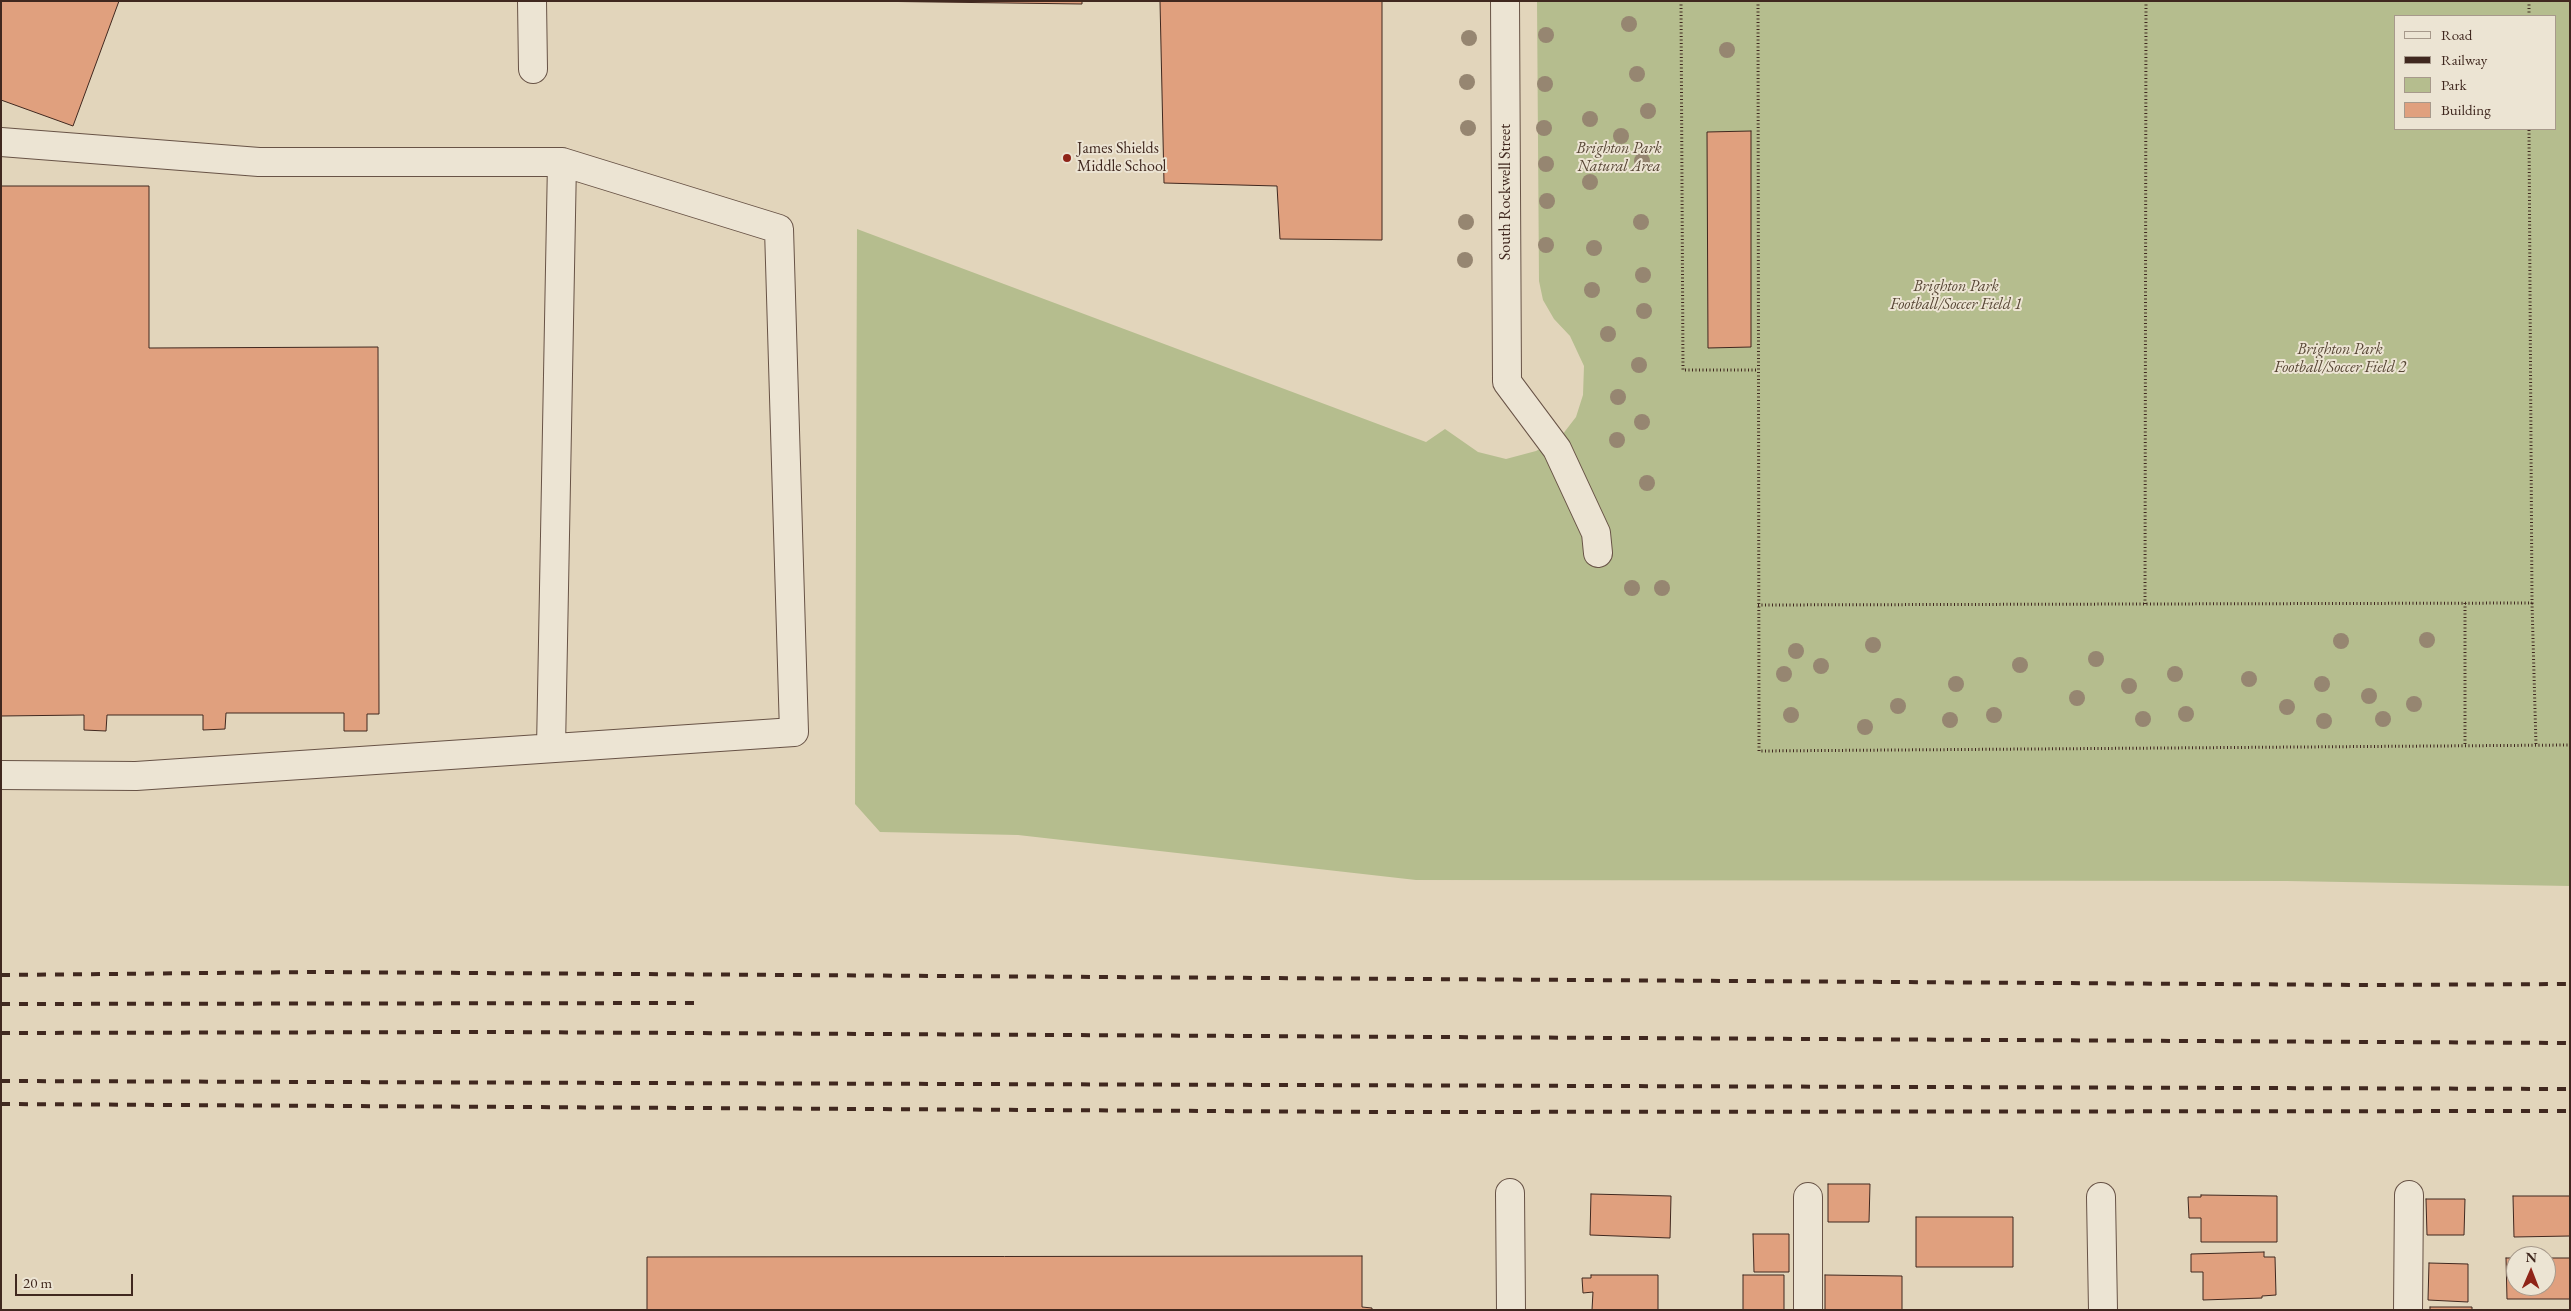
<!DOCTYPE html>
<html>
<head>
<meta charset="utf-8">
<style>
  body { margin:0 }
  #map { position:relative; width:2571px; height:1311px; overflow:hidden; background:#e2d5bb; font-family:"EB Garamond",serif }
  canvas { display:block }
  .frame { position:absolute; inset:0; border:2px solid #40281f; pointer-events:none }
  .legend { position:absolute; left:2394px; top:15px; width:162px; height:115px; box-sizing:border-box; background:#ece4d3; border:1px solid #a7998b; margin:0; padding:6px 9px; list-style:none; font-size:15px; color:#40281f }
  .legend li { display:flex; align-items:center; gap:10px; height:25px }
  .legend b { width:25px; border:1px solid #a7998b }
  .north { position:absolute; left:2506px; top:1246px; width:50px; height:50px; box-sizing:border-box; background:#ece4d3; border:1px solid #a7998b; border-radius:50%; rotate:1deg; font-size:14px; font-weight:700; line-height:20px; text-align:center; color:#40281f }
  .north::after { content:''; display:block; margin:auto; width:18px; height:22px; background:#8f2418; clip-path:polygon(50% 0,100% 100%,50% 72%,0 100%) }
  .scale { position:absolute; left:15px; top:1274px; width:118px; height:22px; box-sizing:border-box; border:2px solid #40281f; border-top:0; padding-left:6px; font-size:15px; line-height:18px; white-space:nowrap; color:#40281f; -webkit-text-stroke:4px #ece4d3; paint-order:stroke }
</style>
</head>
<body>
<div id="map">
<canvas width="2571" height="1311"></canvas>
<div class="frame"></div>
<ul class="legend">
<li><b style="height:6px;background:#ece4d3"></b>Road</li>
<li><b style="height:6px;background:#40281f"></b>Railway</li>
<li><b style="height:14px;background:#b5bd8e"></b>Park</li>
<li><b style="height:14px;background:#e0a07e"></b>Building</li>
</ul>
<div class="north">N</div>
<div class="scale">20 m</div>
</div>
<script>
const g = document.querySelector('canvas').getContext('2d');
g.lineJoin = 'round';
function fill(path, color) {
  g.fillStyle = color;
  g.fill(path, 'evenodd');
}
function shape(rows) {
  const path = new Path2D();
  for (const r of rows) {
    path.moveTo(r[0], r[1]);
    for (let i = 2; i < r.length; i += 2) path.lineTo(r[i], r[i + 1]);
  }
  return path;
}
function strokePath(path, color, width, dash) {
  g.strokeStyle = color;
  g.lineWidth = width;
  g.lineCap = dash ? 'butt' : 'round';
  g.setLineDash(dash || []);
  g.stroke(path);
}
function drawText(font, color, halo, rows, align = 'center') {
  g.font = font + ' "EB Garamond",serif';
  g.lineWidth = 4;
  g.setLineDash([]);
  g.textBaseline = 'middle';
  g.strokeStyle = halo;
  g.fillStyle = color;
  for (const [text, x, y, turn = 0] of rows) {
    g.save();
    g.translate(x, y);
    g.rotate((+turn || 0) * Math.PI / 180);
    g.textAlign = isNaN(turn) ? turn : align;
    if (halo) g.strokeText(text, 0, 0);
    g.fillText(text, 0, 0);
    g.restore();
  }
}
const green = shape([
  [1537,1,2570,1,2570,886,2287,881,1416,880,1018,835,880,832,855,804,857,229,1426,442,1445,429,1478,452,1506,459,1536,451,1559,439,1576,417,1583,395,1584,366,1570,336,1554,319,1543,300,1539,281],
  [2395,16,2555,16,2555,129,2395,129]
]);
const building = shape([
  [1,1,119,1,73,126,1,100,1,1],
  [1082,1,1082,4,861,1,1082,1],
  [1160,1,1382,1,1382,240,1280,239,1277,186,1164,183,1160,1],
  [1751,131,1751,347,1708,348,1707,132,1751,131],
  [1,186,149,186,149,348,378,347,379,714,367,714,367,731,344,731,344,713,226,713,225,729,203,730,203,715,107,715,106,731,84,730,84,715,1,716,1,186],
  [1828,1184,1870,1184,1869,1222,1828,1222,1828,1184],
  [1591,1194,1671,1196,1670,1238,1590,1235,1591,1194],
  [2201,1195,2277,1196,2277,1242,2201,1242,2201,1218,2189,1218,2188,1197,2201,1197,2201,1195],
  [2513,1196,2570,1196,2570,1236,2514,1237,2513,1196],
  [2426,1199,2465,1199,2464,1235,2427,1235,2426,1199],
  [1916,1217,2013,1217,2013,1267,1916,1267,1916,1217],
  [1753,1234,1789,1234,1789,1272,1754,1272,1753,1234],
  [2264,1252,2264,1257,2275,1257,2276,1295,2262,1296,2262,1298,2203,1300,2203,1272,2191,1272,2191,1254,2264,1252],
  [1362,1256,1362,1307,1372,1308,1372,1310,647,1310,647,1257,1362,1256],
  [2506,1258,2516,1258,2516,1286,2546,1286,2546,1258,2570,1258,2570,1299,2507,1299,2506,1258],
  [2429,1263,2468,1264,2468,1302,2428,1300,2429,1263],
  [1591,1275,1658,1275,1658,1310,1592,1310,1593,1292,1583,1293,1582,1278,1591,1278,1591,1275],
  [1743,1275,1784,1275,1784,1310,1743,1310,1743,1275],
  [1825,1275,1902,1276,1902,1310,1825,1310,1825,1275],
  [2430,1307,2472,1307,2472,1310,2430,1310,2430,1307]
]);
const path = shape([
  [1681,1,1683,370,1758,370],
  [1758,1,1759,751,2570,745],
  [2529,1,2529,16],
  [2465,603,2465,746],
  [2532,603,2536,745],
  [2145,604,2146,1],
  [1758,605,2532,603,2529,129]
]);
const minor = shape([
  [532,1,533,69],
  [1505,1,1507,382,1557,449,1596,533,1598,553],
  [1,142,259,162,562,162,779,229,794,732,136,776,1,775],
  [551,748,562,162],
  [1510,1193,1511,1310],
  [2101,1197,2103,1310],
  [1808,1310,1808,1197],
  [2408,1310,2409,1195]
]);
const rail = shape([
  [1,975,316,972,2368,985,2570,984],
  [1,1004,694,1003],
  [1,1033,494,1032,2570,1043],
  [1,1081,2570,1089],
  [1,1104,1385,1112,2570,1111]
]);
const trees = [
  [1629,24],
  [1546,35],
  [1469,38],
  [1727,50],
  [1637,74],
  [1467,82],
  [1545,84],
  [1648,111],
  [1590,119],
  [1468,128],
  [1544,128],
  [1621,136],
  [1642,161],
  [1546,164],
  [1590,182],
  [1547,201],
  [1466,222],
  [1641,222],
  [1546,245],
  [1594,248],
  [1465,260],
  [1643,275],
  [1592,290],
  [1644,311],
  [1608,334],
  [1639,365],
  [1618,397],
  [1642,422],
  [1617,440],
  [1647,483],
  [1632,588],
  [1662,588],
  [2427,640],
  [2341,641],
  [1873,645],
  [1796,651],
  [2096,659],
  [2020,665],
  [1821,666],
  [1784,674],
  [2175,674],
  [2249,679],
  [1956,684],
  [2322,684],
  [2129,686],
  [2369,696],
  [2077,698],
  [2414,704],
  [1898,706],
  [2287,707],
  [2186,714],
  [1791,715],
  [1994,715],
  [2143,719],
  [2383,719],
  [1950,720],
  [2324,721],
  [1865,727]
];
const markers = [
  [1067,158,5,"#8f2418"]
];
const poiNames = [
  ["James Shields",1077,149],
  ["Middle School",1077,167]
];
const parkNames = [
  ["Brighton Park",1619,149],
  ["Natural Area",1619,167],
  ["Brighton Park",1956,287],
  ["Football/Soccer Field 1",1956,305],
  ["Brighton Park",2340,350],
  ["Football/Soccer Field 2",2340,368]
];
const streetNames = [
  ["South Rockwell Street",1506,192,-90]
];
fill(green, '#b5bd8e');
fill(building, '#e0a07e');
strokePath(building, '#40281f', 1);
strokePath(minor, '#685346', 30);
strokePath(path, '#40281f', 3, [1, 2.5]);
strokePath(minor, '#ece4d3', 28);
strokePath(rail, '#40281f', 4, [9, 9]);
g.fillStyle = '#968671';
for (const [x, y] of trees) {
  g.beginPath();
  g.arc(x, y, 8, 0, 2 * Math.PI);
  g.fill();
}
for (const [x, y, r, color] of markers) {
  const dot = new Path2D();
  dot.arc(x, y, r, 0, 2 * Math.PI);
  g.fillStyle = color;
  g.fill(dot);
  strokePath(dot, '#ece4d3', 2);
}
drawText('16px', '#40281f', '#ece4d3', poiNames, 'left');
drawText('italic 16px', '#574635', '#ece4d3', parkNames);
drawText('16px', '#40281f', '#ece4d3', streetNames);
</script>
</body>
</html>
